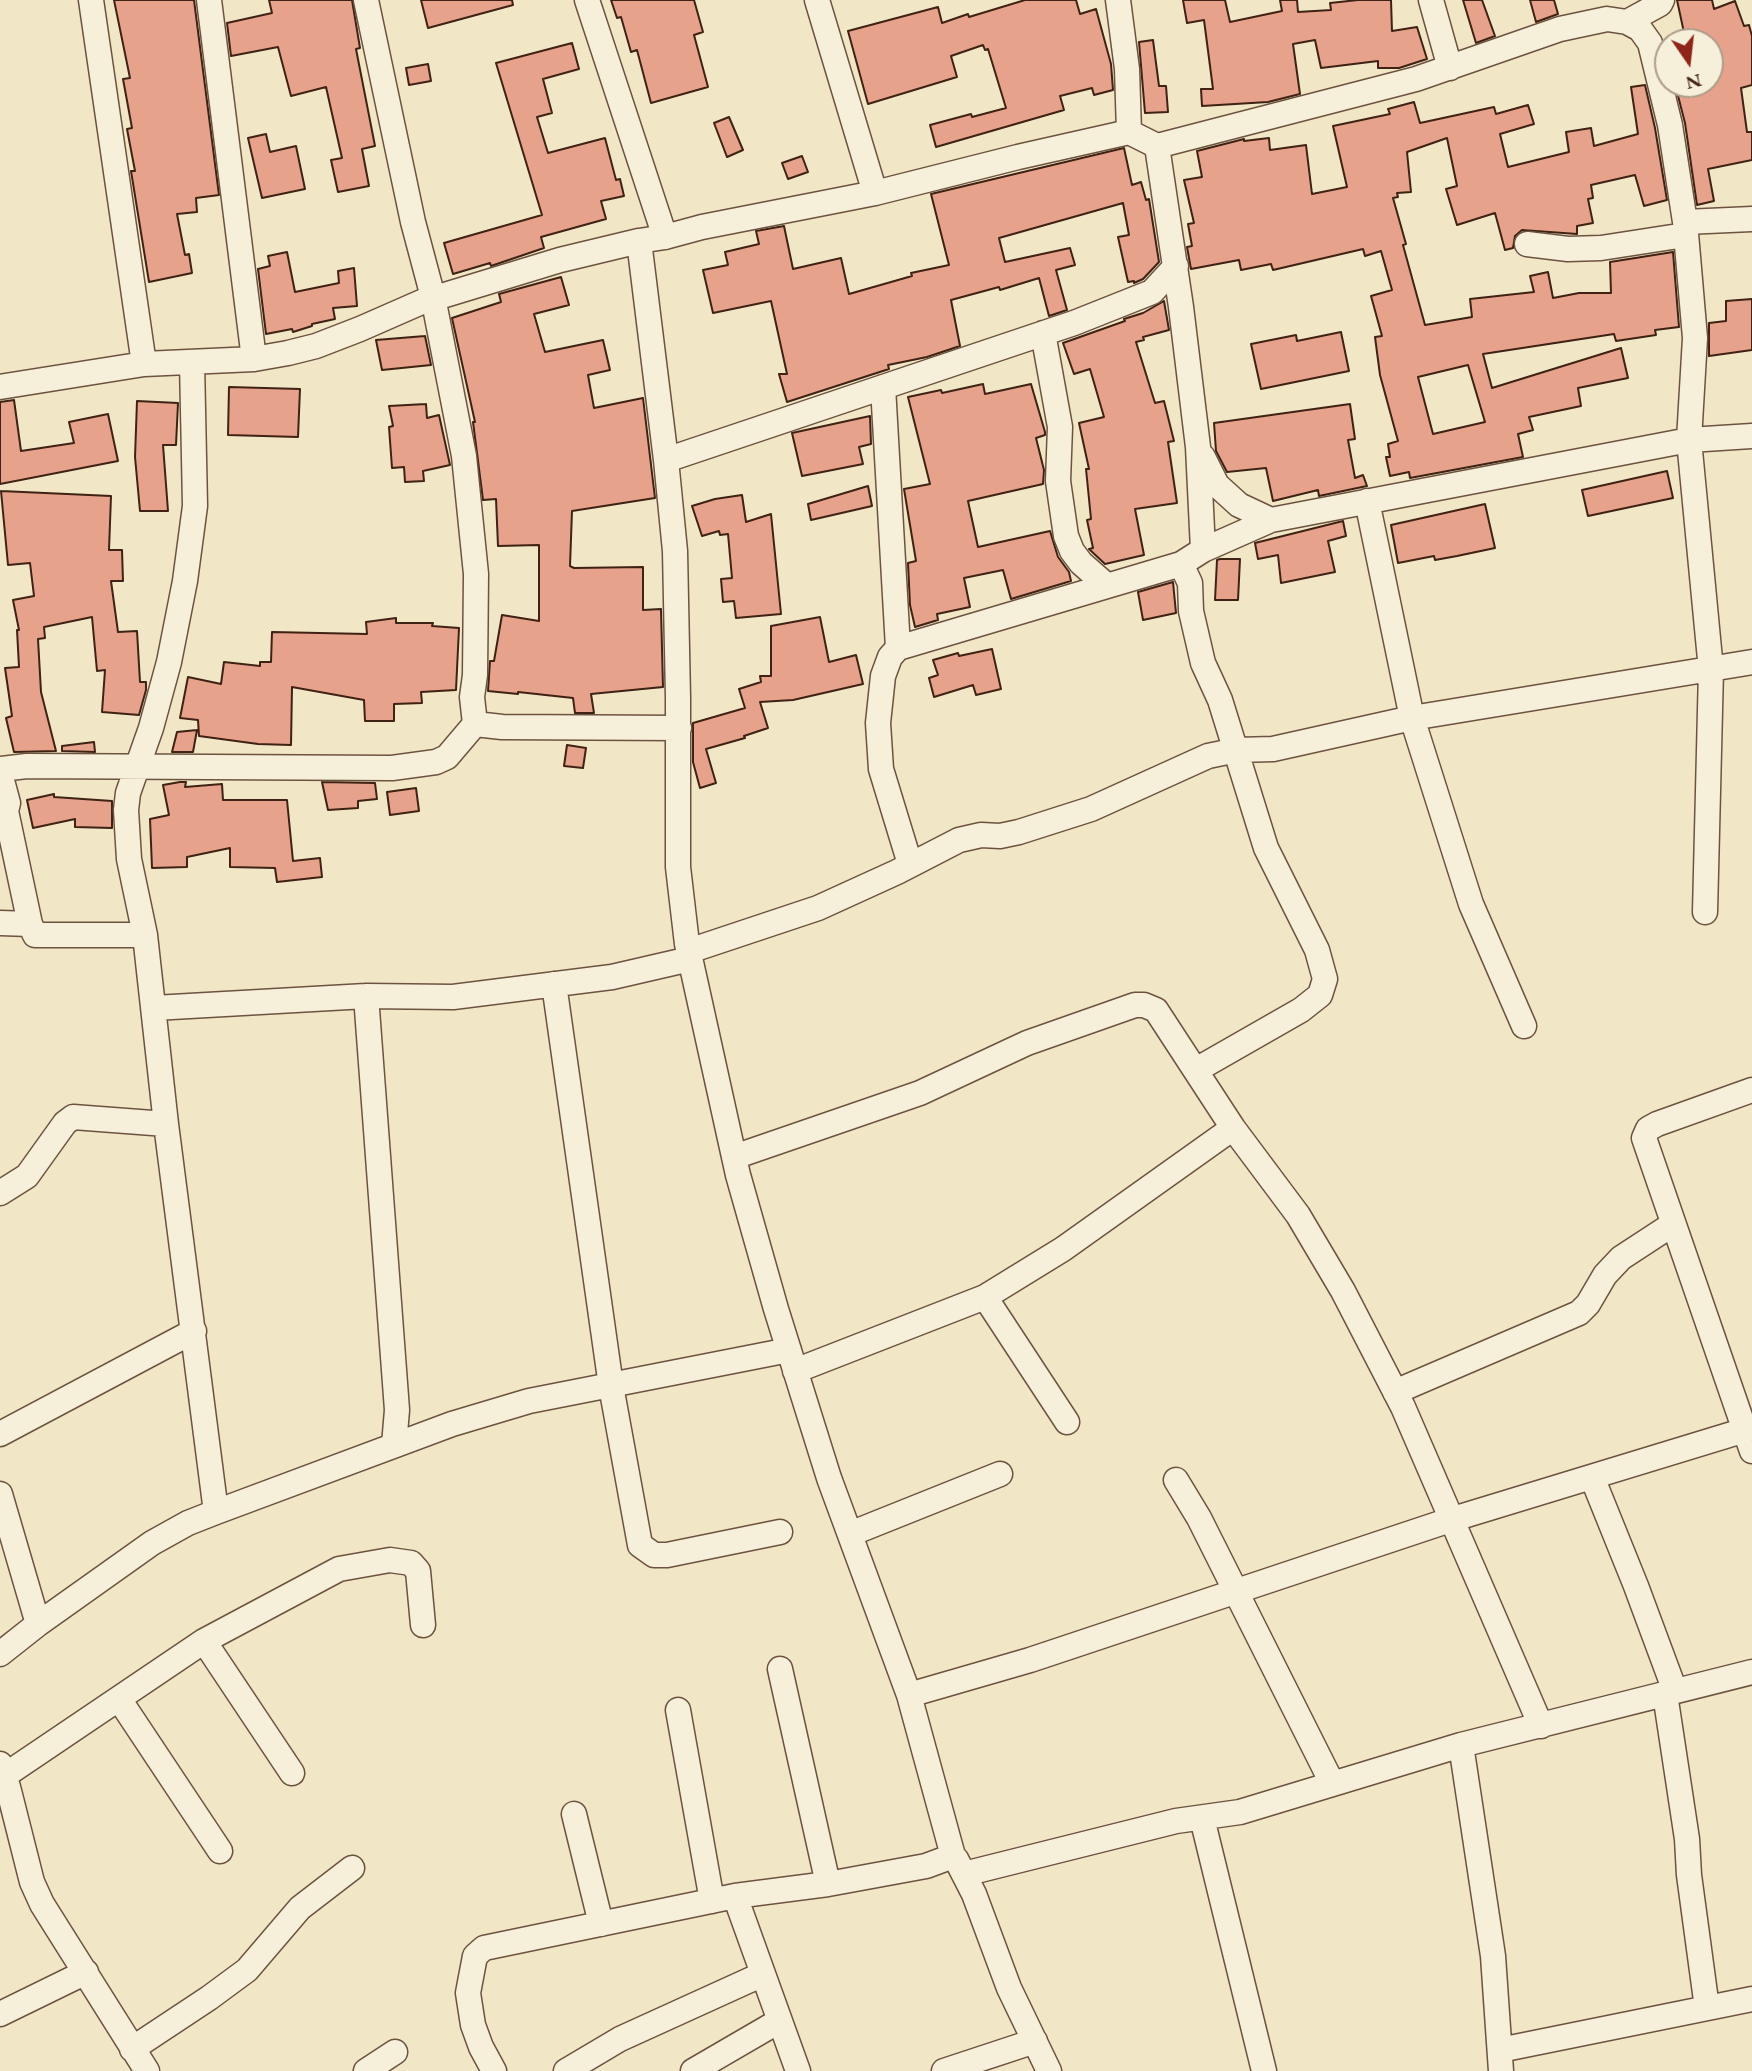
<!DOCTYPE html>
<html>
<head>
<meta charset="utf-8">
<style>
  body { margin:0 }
  #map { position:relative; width:1752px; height:2071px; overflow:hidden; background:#f1e6c6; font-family:"EB Garamond",serif }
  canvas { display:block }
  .north { position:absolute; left:1654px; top:28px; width:70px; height:70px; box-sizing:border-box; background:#f6efda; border:2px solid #ad9d8a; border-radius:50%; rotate:166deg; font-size:19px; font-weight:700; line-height:28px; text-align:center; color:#3f2213 }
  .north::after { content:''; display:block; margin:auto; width:24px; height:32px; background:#8f2418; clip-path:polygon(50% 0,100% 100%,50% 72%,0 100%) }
</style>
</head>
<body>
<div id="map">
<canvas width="1752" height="2071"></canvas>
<div class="north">N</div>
</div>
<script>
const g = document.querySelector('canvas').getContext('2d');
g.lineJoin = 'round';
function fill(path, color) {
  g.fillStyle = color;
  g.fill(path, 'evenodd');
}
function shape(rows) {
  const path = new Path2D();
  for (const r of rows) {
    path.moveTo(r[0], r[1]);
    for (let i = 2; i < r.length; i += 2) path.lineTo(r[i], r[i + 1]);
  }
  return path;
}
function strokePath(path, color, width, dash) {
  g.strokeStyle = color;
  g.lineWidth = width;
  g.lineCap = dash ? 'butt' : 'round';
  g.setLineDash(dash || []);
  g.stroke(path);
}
const building = shape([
  [114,0,194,0,219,195,196,198,197,212,177,214,185,255,189,254,192,273,149,282,131,171,135,171,127,129,132,128,123,79,130,78,114,0],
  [269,0,352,0,360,48,356,49,375,146,362,149,369,186,338,192,331,160,342,158,326,87,291,96,278,47,231,56,227,23,272,13,269,0],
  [421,0,512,0,513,5,428,28,421,0],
  [611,0,694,0,703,32,694,35,708,87,651,103,637,50,631,52,621,17,617,18,611,0],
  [1025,0,1076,0,1080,14,1096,9,1111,64,1113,90,1094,95,1092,88,1060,96,1064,110,936,147,930,125,971,114,972,117,1006,108,988,49,985,50,983,45,951,56,957,77,868,104,848,31,938,7,942,23,968,14,969,17,1025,0],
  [1183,0,1225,0,1230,22,1282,11,1280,0,1297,0,1298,12,1331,10,1330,3,1358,0,1391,0,1392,31,1417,27,1427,59,1399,68,1378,68,1378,61,1321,68,1315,40,1293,44,1300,94,1268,102,1202,106,1201,89,1213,89,1204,20,1187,23,1183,0],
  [1463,0,1482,0,1495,36,1476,43,1463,0],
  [1530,0,1554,0,1558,14,1536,22,1530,0],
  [1677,0,1712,0,1714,9,1735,1,1744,26,1749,25,1752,36,1752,85,1741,88,1747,132,1752,132,1752,160,1708,169,1714,201,1697,205,1685,123,1675,84,1710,84,1710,42,1686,42,1677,0],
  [1153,40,1159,86,1166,86,1168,112,1145,113,1139,42,1153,40],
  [572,43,579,69,543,79,552,113,537,117,548,153,605,138,616,180,620,179,624,196,601,201,606,219,541,237,544,248,491,266,490,263,453,274,444,243,542,215,496,63,572,43],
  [428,64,431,81,409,85,406,68,428,64],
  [1645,85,1655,128,1667,200,1644,206,1635,175,1591,185,1593,198,1588,199,1593,223,1577,226,1577,234,1522,230,1515,236,1513,248,1505,250,1495,213,1457,225,1446,189,1457,186,1447,138,1407,152,1411,192,1397,193,1398,197,1393,198,1406,244,1403,245,1425,325,1472,317,1470,299,1534,292,1530,276,1548,272,1553,298,1579,293,1611,293,1610,262,1673,252,1679,327,1655,330,1656,335,1616,341,1614,334,1483,354,1492,388,1621,348,1628,378,1578,388,1581,406,1529,417,1533,430,1518,434,1523,457,1410,478,1409,472,1390,476,1386,457,1390,457,1388,444,1398,441,1380,375,1375,337,1382,336,1371,296,1392,290,1381,251,1365,256,1363,249,1273,270,1271,264,1241,270,1239,260,1191,269,1187,247,1192,246,1188,224,1194,223,1184,180,1202,177,1197,151,1244,139,1244,141,1269,138,1270,150,1306,145,1312,194,1347,187,1333,126,1390,114,1388,109,1414,102,1420,123,1494,107,1496,114,1528,105,1534,124,1500,134,1508,167,1569,152,1566,132,1591,128,1594,146,1638,134,1631,87,1645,85],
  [1468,365,1485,422,1433,434,1418,377,1468,365],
  [729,117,743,150,727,157,714,123,729,117],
  [266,134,270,152,296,146,305,189,262,198,248,138,266,134],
  [1124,148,1132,185,1141,182,1146,200,1149,199,1159,262,1143,279,1134,283,1134,281,1128,282,1118,237,1129,235,1123,203,999,238,1005,262,1070,248,1075,265,1056,270,1067,310,1049,316,1039,278,1000,290,999,287,951,300,960,346,927,357,888,365,889,369,787,402,779,374,787,374,771,301,713,313,703,270,728,265,725,252,759,244,756,231,784,226,793,269,841,258,849,294,912,276,911,273,949,265,931,194,1124,148],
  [802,156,808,172,788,179,782,163,802,156],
  [287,252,295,292,339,283,338,271,354,268,357,306,333,308,335,319,312,324,312,326,293,332,292,329,266,334,258,269,270,266,268,256,287,252],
  [561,277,569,305,534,314,545,352,603,340,610,370,588,375,594,408,643,398,655,498,572,511,570,566,574,568,643,567,643,610,661,609,663,687,591,694,594,713,575,713,573,698,518,692,518,694,488,691,490,661,494,661,502,615,539,621,539,545,498,546,496,499,483,500,473,422,475,422,452,318,501,302,499,294,561,277],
  [1752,299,1752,350,1709,356,1709,323,1726,321,1726,301,1752,299],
  [1164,301,1169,330,1143,337,1144,340,1136,342,1155,403,1164,401,1174,441,1168,442,1177,503,1135,509,1144,555,1105,564,1089,549,1093,548,1087,520,1091,519,1086,469,1089,469,1079,423,1104,417,1090,369,1074,374,1063,343,1125,321,1124,319,1143,313,1164,301],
  [1341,332,1349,371,1261,389,1251,344,1296,335,1297,341,1341,332],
  [425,336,431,365,382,370,376,340,425,336],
  [983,384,985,394,1031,384,1045,432,1045,435,1036,438,1044,470,1043,484,968,501,978,547,1050,531,1058,557,1069,572,1071,581,1011,599,1003,570,964,578,970,607,937,614,938,620,915,627,910,605,908,563,916,561,904,489,930,484,908,397,941,390,942,393,983,384],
  [229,387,300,389,298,437,228,435,229,387],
  [14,400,21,451,74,443,69,422,108,414,118,461,0,484,0,402,14,400],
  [137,401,178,403,176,445,163,445,168,511,140,511,135,457,137,401],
  [426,404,427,418,439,415,450,465,423,471,424,481,405,482,404,467,392,468,389,427,393,426,389,406,426,404],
  [1350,404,1355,439,1348,440,1355,478,1363,475,1367,486,1319,496,1318,490,1273,501,1266,468,1227,472,1216,451,1214,423,1350,404],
  [870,416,871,444,859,447,863,464,802,476,792,433,870,416],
  [1667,471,1673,498,1588,516,1582,490,1667,471],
  [868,486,872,506,811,520,808,504,868,486],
  [1,491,111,496,109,550,122,550,123,581,111,581,118,632,137,631,140,682,146,682,146,690,139,715,102,712,105,670,97,671,92,617,44,627,45,638,38,639,41,692,56,751,14,752,6,718,12,716,5,668,19,667,17,630,19,630,13,600,34,596,30,563,8,565,1,491],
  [742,495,746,522,771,514,781,614,736,618,734,601,723,602,721,579,732,578,728,534,720,535,719,531,702,536,692,506,715,499,742,495],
  [1485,504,1495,548,1457,556,1435,560,1434,556,1398,563,1391,525,1485,504],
  [1343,521,1346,536,1328,541,1335,572,1281,583,1278,555,1258,559,1255,543,1343,521],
  [1220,559,1240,559,1238,600,1215,600,1217,560,1220,559],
  [1173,582,1176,613,1143,620,1138,592,1173,582],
  [820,617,829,662,856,655,863,684,793,700,760,702,768,728,744,736,745,738,706,749,716,783,700,788,693,762,693,723,745,708,739,689,761,682,760,676,771,676,771,626,820,617],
  [396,618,396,623,433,623,432,626,459,628,456,690,421,692,422,703,394,704,394,721,365,721,364,700,292,687,291,745,258,744,199,736,198,720,180,718,188,677,221,684,224,662,260,666,260,662,271,662,272,632,367,634,366,622,396,618],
  [992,649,1001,689,976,695,973,685,934,697,929,678,938,675,933,660,958,653,959,656,992,649],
  [197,730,193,752,172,752,177,732,197,730],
  [94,742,95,752,62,751,62,746,94,742],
  [567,745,586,748,583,768,564,766,567,745],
  [180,782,186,782,185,787,222,784,223,800,287,800,293,861,320,858,322,877,277,882,275,868,230,867,230,848,187,857,187,867,152,868,150,819,169,815,163,785,180,782],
  [322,782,375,783,377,799,358,801,358,808,328,810,322,782],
  [416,788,419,811,390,815,387,792,416,788],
  [54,794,54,797,112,801,112,828,75,827,75,819,33,828,27,800,54,794]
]);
const minor = shape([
  [91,0,144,364],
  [209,0,254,359],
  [366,0,413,222,433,297,464,456,476,574,475,675,472,697,475,724,502,727,679,728],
  [587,0,665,237],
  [817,0,875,193],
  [1118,0,1127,69,1129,132],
  [1431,0,1450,68],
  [1627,22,1660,4,1662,0],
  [1157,146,1181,307,1198,447,1203,550],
  [1685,222,1752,219],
  [1527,244,1568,249,1601,248,1685,235],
  [1043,333,1060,427,1058,481,1066,536,1072,551,1081,563,1106,585],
  [192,362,195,506,185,581,169,662,151,728,128,793,126,810,129,859,145,935,166,1124,216,1512],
  [0,387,144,364,254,359,288,353,316,346,360,329,433,297,445,295,560,260,639,241,665,237,702,227,875,193,1018,157,1129,132,1157,146,1416,79,1560,29,1607,19,1627,22,1640,29,1650,43,1670,125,1685,222,1695,338,1689,440,1711,670,1705,912],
  [883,387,898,648],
  [1203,457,1217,485,1239,505,1271,520],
  [666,460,1074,323,1152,292,1176,266],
  [1367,501,1412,718,1471,904,1524,1026],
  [1181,564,1190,583,1191,611,1203,663,1220,700,1266,848,1317,950,1325,979,1320,995,1301,1010,1196,1070],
  [0,769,27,766,392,768,436,762,447,757,475,724],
  [0,773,8,803,6,811,0,815],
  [6,811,30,924,35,935,145,935],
  [910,864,881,769,878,723,883,676,890,657,898,648,1181,564,1203,550,1271,520,1689,440,1752,436],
  [0,923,30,924],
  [689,951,818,908,897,872,959,840,981,835,1000,836,1019,832,1091,809,1208,756,1237,750,1273,749,1412,718,1752,662],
  [554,984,611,1386,640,1545,654,1555,667,1555,780,1532],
  [366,996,397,1410,394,1445],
  [154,1008,366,996,453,997,612,977,690,959],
  [1752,1090,1657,1124,1648,1129,1644,1138,1752,1451],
  [1233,1128,1298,1215,1343,1291,1403,1407,1541,1726],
  [734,1157,920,1093,1027,1043,1135,1005,1144,1005,1156,1010,1233,1128,1063,1249,985,1297,795,1371],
  [0,1193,27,1176,65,1123,73,1117,166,1124],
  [985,1297,1067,1422],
  [1395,1392,1579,1313,1588,1304,1605,1275,1621,1258,1673,1224],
  [0,1434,194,1331],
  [1592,1477,1636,1586,1675,1691],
  [1176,1480,1199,1518,1332,1783],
  [0,1494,38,1624],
  [850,1534,1000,1474],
  [204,1641,292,1773],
  [0,1654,38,1624,152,1543,188,1523,216,1512,452,1424,529,1401,789,1350],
  [780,1669,828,1884],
  [1665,1694,1687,1839,1689,1875,1707,2008],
  [909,1695,1030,1660,1450,1520,1752,1428],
  [119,1699,220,1851],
  [678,1710,712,1901],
  [1461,1745,1493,1956,1501,2071],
  [0,1764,8,1787,32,1882,42,1904,147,2071],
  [4,1776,204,1641,339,1569,390,1560,411,1563,418,1571,423,1625],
  [574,1814,601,1924],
  [1202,1818,1264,2071],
  [956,1859,974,1894,1009,1988,1049,2071],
  [964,1874,1176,1821,1240,1812,1461,1745,1752,1672],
  [735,1896,798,2071],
  [0,2014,86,1972],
  [132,2049,209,1998,247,1970,300,1908,352,1868],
  [1500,2050,1752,1999],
  [366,2071,395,2052],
  [494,2071,481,2047,473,2025,468,1993,475,1956,484,1948,735,1896,828,1884,926,1866,953,1856,909,1695,829,1478,776,1309,738,1175,687,944,678,867,678,698,675,551,666,460,639,241],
  [566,2071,620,2039,763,1974],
  [693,2071,779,2021],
  [944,2071,1035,2041]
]);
fill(building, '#e6a28b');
strokePath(building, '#3f2213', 2);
strokePath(minor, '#6c5340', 27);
strokePath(minor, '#f6efda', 24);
</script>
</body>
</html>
